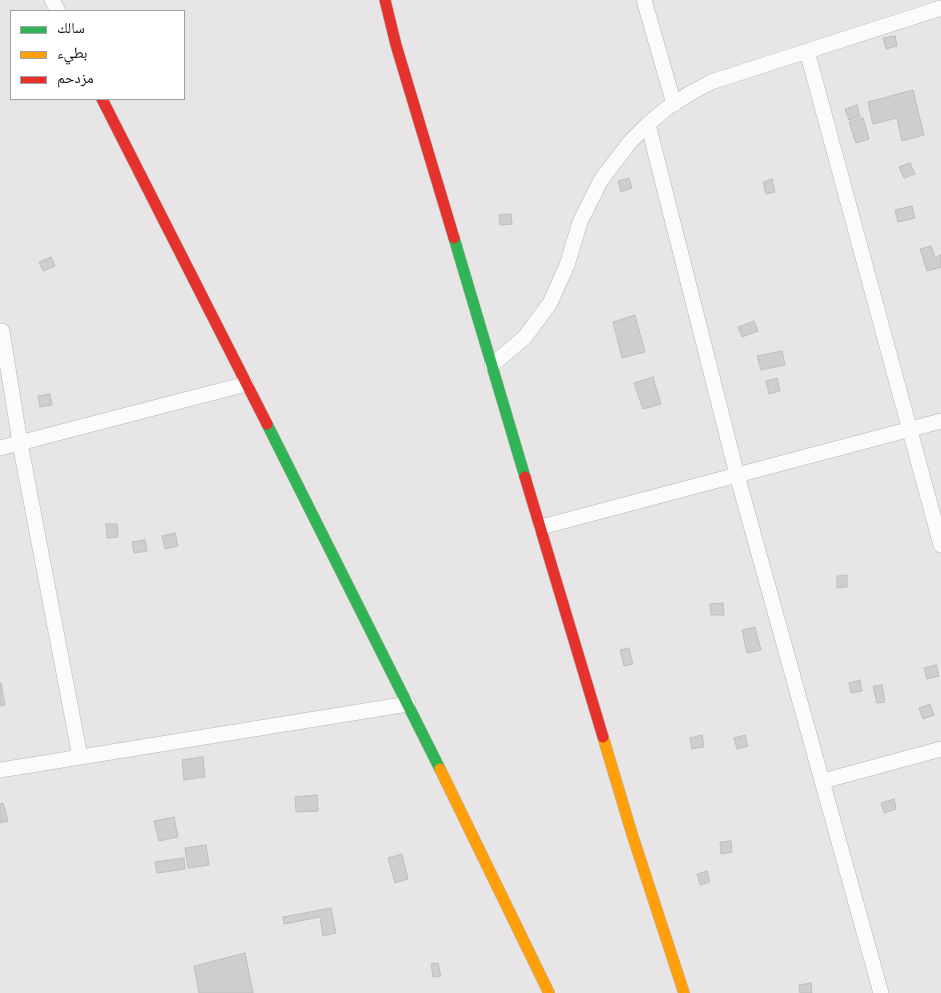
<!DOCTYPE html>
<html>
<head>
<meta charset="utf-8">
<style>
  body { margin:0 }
  #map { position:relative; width:941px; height:993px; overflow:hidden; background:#e7e5e6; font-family:"Exo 2","Noto Naskh Arabic",sans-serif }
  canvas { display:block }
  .legend { position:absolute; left:10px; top:10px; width:175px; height:90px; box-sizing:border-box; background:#fff; border:1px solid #a1a1a1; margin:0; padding:6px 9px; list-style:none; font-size:15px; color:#141314 }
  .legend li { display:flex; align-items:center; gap:10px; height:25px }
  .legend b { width:25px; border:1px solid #a1a1a1 }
</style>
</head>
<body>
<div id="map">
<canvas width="941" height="993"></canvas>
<ul class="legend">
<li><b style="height:6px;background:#30b455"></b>سالك</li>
<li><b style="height:6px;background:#ff9f0a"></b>بطيء</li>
<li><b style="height:6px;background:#e5322d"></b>مزدحم</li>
</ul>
</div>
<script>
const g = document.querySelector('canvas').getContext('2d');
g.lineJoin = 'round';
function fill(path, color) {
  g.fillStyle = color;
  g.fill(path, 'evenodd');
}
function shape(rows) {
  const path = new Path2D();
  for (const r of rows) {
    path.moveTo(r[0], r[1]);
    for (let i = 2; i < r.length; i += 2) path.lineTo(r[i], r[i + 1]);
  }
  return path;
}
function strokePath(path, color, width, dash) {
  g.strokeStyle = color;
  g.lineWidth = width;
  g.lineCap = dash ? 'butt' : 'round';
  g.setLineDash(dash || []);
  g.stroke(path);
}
const building = shape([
  [895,36,897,46,886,49,883,38,895,36],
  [913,90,924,135,902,141,897,118,873,124,868,102,913,90],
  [857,105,860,117,849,120,845,109,857,105],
  [863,118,869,139,856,143,849,122,863,118],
  [910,163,915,174,904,178,899,167,910,163],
  [629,178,632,188,621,192,618,181,629,178],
  [772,179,775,192,766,194,763,182,772,179],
  [912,206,915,218,898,222,895,210,912,206],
  [511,214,512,224,500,225,499,215,511,214],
  [931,246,935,257,941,255,941,267,927,271,920,249,931,246],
  [51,257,55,266,43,271,39,262,51,257],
  [635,315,645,352,622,358,613,322,635,315],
  [754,321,758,331,742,337,738,327,754,321],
  [782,351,785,365,761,370,757,356,782,351],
  [653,377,661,404,643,409,634,383,653,377],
  [777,378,780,391,769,394,766,381,777,378],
  [50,394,52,405,40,407,38,396,50,394],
  [106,524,117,524,118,537,107,538,106,524],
  [175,533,178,546,165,549,162,536,175,533],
  [145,540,147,551,134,553,132,542,145,540],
  [847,575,847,587,837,588,837,576,847,575],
  [723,603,724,615,711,615,710,604,723,603],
  [755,627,761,650,747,653,742,630,755,627],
  [629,648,633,664,624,666,620,650,629,648],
  [936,665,939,676,927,679,924,668,936,665],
  [860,680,862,691,851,693,849,683,860,680],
  [0,683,1,683,5,705,0,706,0,683],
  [882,685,885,702,877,703,873,686,882,685],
  [930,704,934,715,923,719,919,708,930,704],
  [702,735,704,747,692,749,690,738,702,735],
  [745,735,748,746,737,749,734,738,745,735],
  [203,757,205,777,184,780,182,760,203,757],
  [317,795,318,811,296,812,295,797,317,795],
  [894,799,896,809,884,813,881,803,894,799],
  [3,803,8,821,0,823,0,804,3,803],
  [174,817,178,837,159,841,154,821,174,817],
  [731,841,732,852,721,854,720,842,731,841],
  [206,845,209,865,188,868,185,848,206,845],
  [402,854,408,879,395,883,388,858,402,854],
  [184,858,185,869,157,873,155,862,184,858],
  [707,871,710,882,700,885,697,874,707,871],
  [331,908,336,933,323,936,320,917,284,924,283,917,331,908],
  [245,953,253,993,199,993,194,966,245,953],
  [438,963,441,976,433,977,431,964,438,963],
  [811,983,812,993,800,993,799,985,811,983]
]);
const street = shape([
  [52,0,58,11],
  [644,0,674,104],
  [807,51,941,545],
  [648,124,737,475,881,993],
  [2,331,20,443,80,757],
  [492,365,525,337,550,303,567,265,580,222,601,180,630,142,648,124,667,108,689,94,711,82,941,8],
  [0,448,246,384],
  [541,527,941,421],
  [0,770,408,704],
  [823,781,941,749]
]);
const fast = shape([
  [454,238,525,477],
  [267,424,440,769]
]);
const slow = shape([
  [603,737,632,834,684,993],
  [440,769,549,993]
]);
const jam = shape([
  [385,0,396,45,454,238],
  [102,99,267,424],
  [525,477,603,737]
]);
fill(building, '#cfcdcd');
strokePath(building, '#bfbdbd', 1);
strokePath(street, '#b5b3b4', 16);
strokePath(fast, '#b5b3b4', 12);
strokePath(slow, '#b5b3b4', 12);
strokePath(jam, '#b5b3b4', 12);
strokePath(street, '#fbfbfb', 15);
strokePath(fast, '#30b455', 11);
strokePath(slow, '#ff9f0a', 11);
strokePath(jam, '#e5322d', 11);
</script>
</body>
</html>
